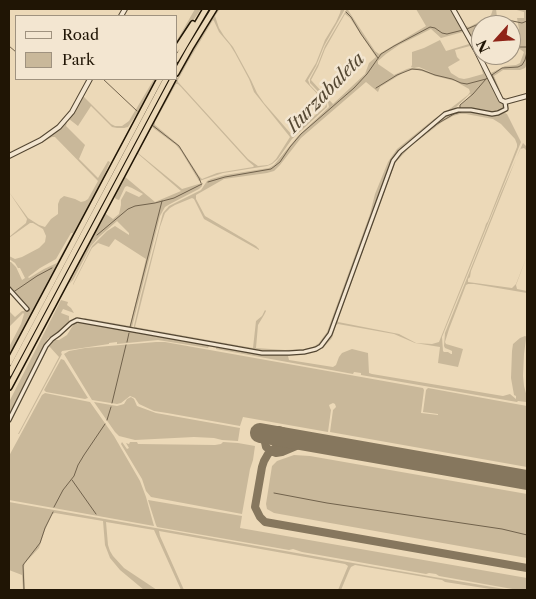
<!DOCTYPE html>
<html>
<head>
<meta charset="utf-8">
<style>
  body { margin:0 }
  #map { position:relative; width:536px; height:599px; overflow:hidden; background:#ecd9b8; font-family:"Libre Caslon Text",serif }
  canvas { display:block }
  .frame { position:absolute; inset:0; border:10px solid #201505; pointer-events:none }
  .legend { position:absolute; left:15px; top:15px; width:162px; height:65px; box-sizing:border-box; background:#f3e6d1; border:1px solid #9f927f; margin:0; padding:6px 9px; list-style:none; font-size:15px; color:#201505 }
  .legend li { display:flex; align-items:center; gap:10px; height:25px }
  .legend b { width:25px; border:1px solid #9f927f }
  .north { position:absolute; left:471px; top:15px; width:50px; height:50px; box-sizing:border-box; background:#f3e6d1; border:1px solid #9f927f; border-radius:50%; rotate:244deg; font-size:14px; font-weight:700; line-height:20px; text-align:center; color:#201505 }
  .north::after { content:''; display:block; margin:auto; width:18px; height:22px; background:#8f2418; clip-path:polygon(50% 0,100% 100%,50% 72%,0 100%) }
</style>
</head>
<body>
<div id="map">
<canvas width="536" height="599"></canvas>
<div class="frame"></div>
<ul class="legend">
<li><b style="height:6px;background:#f3e6d1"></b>Road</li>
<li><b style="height:14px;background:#c9b89a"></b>Park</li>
</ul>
<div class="north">N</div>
</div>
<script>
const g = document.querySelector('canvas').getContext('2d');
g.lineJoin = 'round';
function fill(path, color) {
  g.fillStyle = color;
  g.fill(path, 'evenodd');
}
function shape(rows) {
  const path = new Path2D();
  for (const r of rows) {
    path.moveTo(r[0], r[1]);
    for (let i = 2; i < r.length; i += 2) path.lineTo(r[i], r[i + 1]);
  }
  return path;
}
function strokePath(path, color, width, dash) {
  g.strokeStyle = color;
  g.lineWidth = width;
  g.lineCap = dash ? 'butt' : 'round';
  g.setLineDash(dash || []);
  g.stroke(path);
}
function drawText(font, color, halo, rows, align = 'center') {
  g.font = font + ' "Libre Caslon Text",serif';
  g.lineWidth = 5;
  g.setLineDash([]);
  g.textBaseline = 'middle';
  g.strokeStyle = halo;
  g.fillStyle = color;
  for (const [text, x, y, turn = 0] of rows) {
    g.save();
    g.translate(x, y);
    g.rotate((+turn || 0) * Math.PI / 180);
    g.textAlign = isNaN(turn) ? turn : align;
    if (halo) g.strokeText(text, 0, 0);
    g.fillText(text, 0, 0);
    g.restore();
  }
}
const green = shape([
  [195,9,201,9,176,46,176,42],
  [217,9,220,9,215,16,219,28,224,36,233,47,251,80,257,93,264,103,292,135,325,107,326,105,325,102,305,81,316,63,325,40,336,22,340,13,341,9,345,9,324,46,316,66,308,80,310,85,326,102,327,107,292,139,278,159,272,164,267,166,223,173,199,181,181,151,176,145,152,127,138,153,182,189,202,183,202,186,199,189,170,204,165,207,160,216,132,327,131,328,85,320,84,318,130,326,146,259,115,239,109,247,98,243,92,248,73,285,73,284,92,246,107,231,115,226,129,235,129,233,117,221,99,237,91,246,73,280,69,284,106,212,106,214,113,219,119,214,121,205,121,200,126,191,139,197,143,194,132,188,127,186,125,187,119,200,116,199,114,196,124,176,155,202,181,191,137,153,199,38],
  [213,20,214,21,219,32,230,45,235,53,249,79,254,92,290,137,276,159,272,163,268,165,258,166,248,159,178,82,178,80,189,60],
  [176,84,178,84,181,87,248,161,254,166,253,167,217,173,202,179,199,176,179,145,155,125,155,122],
  [347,9,349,9,348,10,363,33,375,51,379,54,426,26,416,9,452,9,488,76,503,106,503,108,499,111,487,113,460,109,459,106,471,95,470,94,453,110,441,116,396,153,389,164,328,336,322,343,318,347,308,350,293,352,258,351,134,329,134,326,141,296,163,213,169,206,201,190,207,181,211,179,225,175,269,168,274,165,298,136,329,107,328,102,312,85,310,83,310,79,318,64,325,46],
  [345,14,350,18,376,57,369,63,365,74,333,104,311,80,318,67,325,49],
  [431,29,441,38,463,32,469,44,446,51,440,40,424,48,412,52,412,65,411,67,419,67,435,74,419,68,414,67,407,69,394,75,378,64,378,61,386,54,399,45],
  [470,46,472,47,479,60,483,74,469,78,464,79,459,78,451,73,448,67,460,60,457,57,455,50],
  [412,70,419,70,435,76,455,81,469,89,470,92,468,95,451,108,434,119,397,149,392,156,388,162,375,194,370,214,327,332,319,343,313,347,305,349,285,350,256,348,258,325,264,315,266,311,265,310,262,316,256,321,253,348,135,327,160,227,165,213,170,208,175,205,192,198,194,199,204,219,259,250,259,249,256,246,205,216,196,199,196,195,224,179,267,173,274,171,280,165,301,138,366,82,378,92,380,87,406,71],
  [454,9,456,9,466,26,469,27,489,17,491,15,493,9,496,9,498,25,481,25,481,42,476,44,491,73,505,66,516,65,520,63,524,52,511,43,511,30,517,30,519,29,517,18,524,18,524,12,513,9,527,9,527,64,525,68,520,70,503,70,494,76,503,97,505,99,508,99,527,93,527,94,505,100,501,97,474,44],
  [154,79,157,79,140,109,128,127,124,128,117,128,112,127,91,106,78,126,69,119,83,96,111,124,115,126,122,126,129,121],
  [169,79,171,79,9,384,9,378],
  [461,111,472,112,489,115,505,113,507,114,521,142,446,327,442,337,443,351,444,352,448,352,451,354,452,354,452,351,450,350,445,348,444,346,445,333,501,193,523,143,527,147,527,151,524,148,520,149,471,271,470,277,468,279,468,282,512,288,516,284,527,256,516,285,517,289,527,291,527,293,474,284,468,284,466,285,449,329,445,342,446,344,463,349,458,367,438,363,440,347,415,343,394,334,338,324,336,325,332,338,324,347,311,353,288,356,289,360,333,367,336,365,339,357,342,353,352,349,368,353,369,373,372,374,503,396,510,394,516,399,516,396,514,395,511,378,512,351,513,344,520,338,525,336,527,337,527,339,526,339,524,354,523,376,524,386,527,397,527,404,526,402,518,401,517,402,361,375,361,373,354,372,353,374,216,349,216,347,209,346,208,348,158,340,117,344,117,342,109,343,109,344,62,351,61,353,62,354,19,434,18,434,59,357,49,346,9,425,9,423,49,344,52,340,59,340,67,335,75,322,77,322,265,354,275,355,297,354,316,351,321,348,325,344,331,335,392,165,400,153,443,118,448,115],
  [460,114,466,114,493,119,501,124,515,139,517,144,517,147,488,221,486,224,484,230,439,342,432,344,416,343,399,334,338,322,338,319,395,163,411,146,442,122,453,116],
  [65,122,67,122,66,126,85,145,79,159,98,178,108,161,110,162,95,196,52,277,9,355,9,347,21,324,24,314,23,313,9,327,9,311,15,317,22,311,24,311,27,309,9,287,9,262,11,262,16,267,22,280,25,278,20,268,18,268,15,263,9,259,9,256,15,259,22,257,39,248,45,242,46,236,43,229,33,223,30,223,9,238,9,237,26,223,27,219,9,192,28,218,39,225,45,227,51,219,58,214,58,204,60,199,64,196,75,199,81,202,85,201,88,199,98,181,55,137,52,137,34,147,9,158,44,140,53,134],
  [71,233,73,233,57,263,44,269,29,278,28,277,40,268,56,259],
  [61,300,68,302,67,305,71,308,74,313,63,309,61,313,69,316,69,322,55,335,48,338,9,416,9,402],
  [156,342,165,342,423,388,424,390,421,413,438,415,438,414,423,412,426,390,428,388,527,406,527,467,330,432,333,410,336,407,335,404,333,403,329,405,330,408,331,410,328,432,243,417,240,426,167,413,154,411,139,404,135,398,130,396,121,403,117,404,92,400,64,354,69,351,85,348],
  [61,359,64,360,88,398,85,399,46,392,44,390],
  [45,393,90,402,114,436,140,481,146,497,154,526,9,500,9,456,42,395],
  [131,397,134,399,137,406,156,413,240,428,238,441,222,440,214,438,194,437,135,440,119,436,115,432,94,402,117,406,124,404,127,399],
  [122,442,127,449,129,448,126,443,129,444,130,442,137,442,138,444,215,445,221,444,223,442,238,443,255,446,253,460,250,469,242,514,151,497,146,491,142,479,121,444],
  [294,455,310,456,527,494,527,558,274,513,267,509,266,504,272,466,277,461],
  [148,500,242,516,240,528,527,578,527,590,518,590,439,576,436,574,429,573,426,574,302,552,293,549,289,550,157,527,156,525],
  [9,502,370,566,510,590,497,590,445,582,442,580,355,565,351,567,349,571,341,590,338,590,348,566,345,564,159,531,160,536,184,590,181,590,154,530,106,522,108,545,110,551,113,556,124,568,157,590,144,590,120,570,110,558,105,545,103,521,55,513,52,514,45,530,39,548,25,563,24,567,25,590,23,590,22,575,9,570]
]);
const stream = shape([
  [343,9,344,9],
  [346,12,351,17,361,34,378,58],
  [491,23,498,20,503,19,522,23,527,21],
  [467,29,488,20,493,25],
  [511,41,518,47,527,47],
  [9,46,16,52],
  [492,75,502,97,504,99,508,100],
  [103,79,137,111],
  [376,88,397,75,412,69,422,70,435,75,452,79,461,83,467,84,486,79,502,68,518,67,522,65,525,60,527,52],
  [521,96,527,94],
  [460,108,460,105,473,94,486,79],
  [152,125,179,146,199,178,201,183],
  [416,141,437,124,454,114,461,112],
  [208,182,225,177,271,169,280,162,290,147,301,134,354,88,367,74,381,54,394,46,430,27,435,28,442,33,447,34,463,30],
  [97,235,128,209,135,206,155,203,174,198,202,184],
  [362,252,364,245],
  [9,295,37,276,52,268],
  [130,327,162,201],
  [127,342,129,333],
  [112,403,126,345],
  [107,420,111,407],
  [72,480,96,514],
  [274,493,327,503,502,529,527,535],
  [54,507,63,490,74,476,78,465,84,455,105,424],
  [24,590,23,565,40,543,45,528,53,512]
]);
const taxiway = shape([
  [297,440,289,441,275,448,268,454,264,461,262,467,255,507,260,517,265,522,527,568],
  [308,441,282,452,276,453,271,451,266,447,264,438,268,431,279,430,318,443]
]);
const runway = shape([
  [260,433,527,480]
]);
const minor = shape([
  [9,289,27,309],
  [9,420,46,346,52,339,59,334,71,323,77,320,262,353,289,353,304,352,316,349,321,346,330,334,393,161,400,152,445,114,458,110,471,110,492,114,498,113,506,109,505,102]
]);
const tertiary = shape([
  [453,9,476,50,501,100,505,102,527,96],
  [121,16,125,9],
  [9,156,41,140,59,127,72,112,90,79]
]);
const trunk = shape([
  [176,50,193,24],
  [176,60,206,9],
  [176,73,190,48,214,9],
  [9,363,160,79],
  [9,374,166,79],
  [9,387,173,79]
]);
const waterNames = [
  ["Iturzabaleta",326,93,-46]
];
fill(green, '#c9b89a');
strokePath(stream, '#71624c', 1);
strokePath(taxiway, '#86775e', 8);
strokePath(runway, '#86775e', 20);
strokePath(minor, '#534632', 5.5);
strokePath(tertiary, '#534632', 6);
strokePath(trunk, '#201505', 8);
strokePath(minor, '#f3e6d1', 3);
strokePath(tertiary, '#f3e6d1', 4);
strokePath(trunk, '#ecd9b8', 5);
drawText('italic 18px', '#564934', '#f3e6d1', waterNames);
</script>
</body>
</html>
